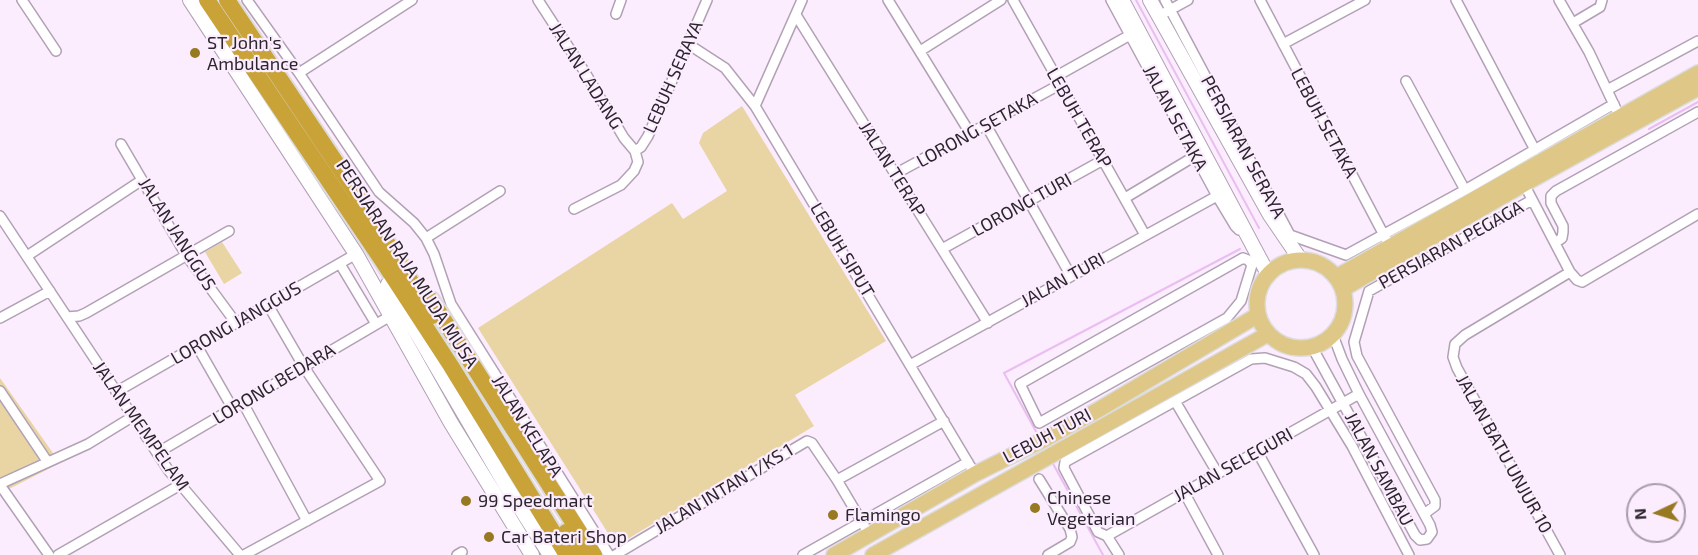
<!DOCTYPE html>
<html>
<head>
<meta charset="utf-8">
<style>
  body { margin:0 }
  #map { position:relative; width:1698px; height:555px; overflow:hidden; background:#fbecfe; font-family:"Exo 2",sans-serif }
  canvas { display:block }
  .north { position:absolute; left:1626px; top:483px; width:60px; height:60px; box-sizing:border-box; background:#fbecfe; border:2px solid #a89caa; border-radius:50%; rotate:266deg; font-size:16px; font-weight:700; line-height:24px; text-align:center; color:#2c252d }
  .north::after { content:''; display:block; margin:auto; width:21px; height:27px; background:#977921; clip-path:polygon(50% 0,100% 100%,50% 72%,0 100%) }
</style>
</head>
<body>
<div id="map">
<canvas width="1698" height="555"></canvas>
<div class="north">N</div>
</div>
<script>
const g = document.querySelector('canvas').getContext('2d');
g.lineJoin = 'round';
function fill(path, color) {
  g.fillStyle = color;
  g.fill(path, 'evenodd');
}
function shape(rows) {
  const path = new Path2D();
  for (const r of rows) {
    if (r.length === 3) {
      path.moveTo(r[0] + r[2], r[1]);
      path.arc(r[0], r[1], r[2], 0, 2 * Math.PI);
      continue;
    }
    path.moveTo(r[0], r[1]);
    for (let i = 2; i < r.length; i += 2) path.lineTo(r[i], r[i + 1]);
  }
  return path;
}
function strokePath(path, color, width, dash) {
  g.strokeStyle = color;
  g.lineWidth = width;
  g.lineCap = dash ? 'butt' : 'round';
  g.setLineDash(dash || []);
  g.stroke(path);
}
function drawText(font, color, halo, rows, align = 'center') {
  g.font = font + ' "Exo 2",sans-serif';
  g.lineWidth = 4.5;
  g.setLineDash([]);
  g.textBaseline = 'middle';
  g.strokeStyle = halo;
  g.fillStyle = color;
  for (const [text, x, y, turn = 0] of rows) {
    g.save();
    g.translate(x, y);
    g.rotate((+turn || 0) * Math.PI / 180);
    g.textAlign = isNaN(turn) ? turn : align;
    if (halo) g.strokeText(text, 0, 0);
    g.fillText(text, 0, 0);
    g.restore();
  }
}
const green = shape([
  [742,106,886,341,795,395,814,426,626,540,613,541,478,328,672,203,683,219,727,191,699,143,703,133],
  [222,242,242,273,224,284,205,252],
  [0,378,60,463,1,493,0,491]
]);
const stream = shape([
  [1136,0,1259,228],
  [1649,129,1698,102],
  [1039,437,1004,373,1240,249],
  [1051,460,1103,555]
]);
const street = shape([
  [22,0,56,51],
  [247,0,299,73,379,192,414,223,426,238,434,254,451,304,609,555],
  [538,0,586,74,624,138,635,151,638,162,634,171,621,185,574,209],
  [888,0,970,133],
  [1013,0,1145,235],
  [1111,0,1217,196,1235,226,1239,230,1243,230],
  [1165,0,1290,235,1346,255,1465,190,1614,104],
  [1260,0,1386,239],
  [1456,0,1535,150],
  [1559,0,1589,52,1616,109],
  [1166,12,1188,0],
  [616,14,621,0],
  [796,15,988,323],
  [1573,23,1600,7,1602,0],
  [688,44,725,68,755,106,975,474],
  [1283,44,1365,0],
  [920,51,1001,0],
  [299,73,412,0],
  [1055,77,1130,35],
  [1406,81,1465,190],
  [1607,90,1698,41],
  [755,106,802,0],
  [986,125,1071,276],
  [121,144,186,255,236,323],
  [635,151,641,147,648,136,707,0],
  [895,174,1059,85],
  [1524,184,1570,272,1577,280,1582,282,1698,214],
  [1125,198,1195,156],
  [0,216,169,471,240,555],
  [426,238,500,191],
  [1555,243,1562,238,1563,232,1563,226,1551,203,1551,196,1556,191,1698,112],
  [942,249,1103,160],
  [27,256,142,180],
  [1243,258,1248,260,1252,265,1241,301,1227,318,1039,423,1020,384,1243,258],
  [340,264,376,324],
  [67,317,79,316,86,313,229,231],
  [0,318,50,291],
  [197,346,233,409],
  [1312,347,1415,535,1420,540,1427,539,1432,532,1430,525,1359,394,1342,359,1333,335],
  [910,365,1217,196],
  [0,391,47,461],
  [116,392,356,254],
  [1175,401,1218,474],
  [243,403,307,521],
  [1257,451,1314,555],
  [157,453,392,315],
  [1039,479,1070,529,1072,537,1070,542,1048,555],
  [837,480,944,421],
  [0,484,88,444,132,417],
  [0,485,49,555],
  [1184,492,1218,555],
  [1424,514,1435,506,1435,500,1357,356,1354,342,1369,291,1532,200],
  [1107,536,1359,394],
  [58,555,180,485],
  [244,555,380,481,304,367,268,305],
  [457,555,462,552],
  [615,555,807,441,812,443,837,480,869,534],
  [803,555,968,462],
  [1119,555,1107,536,1098,532,1064,468,1065,462,1251,359,1265,358,1294,367,1306,374,1316,387,1352,446,1409,555],
  [1560,555,1457,368,1453,357,1455,344,1465,335,1570,272]
]);
const secondary = shape([
  [190,0,356,254,451,423,532,555],
  [1122,0,1268,274],
  [1150,0,1270,215,1300,259],
  [388,284,505,484,550,555]
]);
const primary = shape([
  [1301,304,44],
  [1336,277,1698,73],
  [1343,289,1524,184,1698,88],
  [834,555,975,474,1047,438,1098,410,1258,315],
  [873,555,1268,334]
]);
const highway = shape([
  [207,0,382,260,451,366,567,555],
  [227,0,357,194,432,316],
  [431,300,594,555],
  [566,532,580,555]
]);
const markers = [
  [195,53,6,"#977921"],
  [466,501,6,"#977921"],
  [1035,508,6,"#977921"],
  [833,515,6,"#977921"],
  [489,537,6,"#977921"]
];
const poiNames = [
  ["ST John's",207,43],
  ["Ambulance",207,64],
  ["Chinese",1047,498],
  ["Vegetarian",1047,519],
  ["99 Speedmart",478,501],
  ["Flamingo",845,515],
  ["Car Bateri Shop",501,537]
];
const streetNames = [
  ["JALAN LADANG",586,76,58],
  ["LEBUH SERAYA",673,77,-66],
  ["LEBUH TERAP",1079,118,60],
  ["JALAN SETAKA",1175,118,62],
  ["LEBUH SETAKA",1324,123,62],
  ["LORONG SETAKA",977,130,-29],
  ["PERSIARAN SERAYA",1243,147,62],
  ["JALAN TERAP",892,169,58],
  ["LORONG TURI",1022,205,-29],
  ["JALAN JANGGUS",177,234,58],
  ["PERSIARAN PEGAGA",1451,245,-29],
  ["LEBUH SIPUT",842,250,59],
  ["PERSIARAN RAJA MUDA MUSA",407,264,57],
  ["JALAN TURI",1063,280,-29],
  ["LORONG JANGGUS",236,323,-30],
  ["LORONG BEDARA",274,384,-31],
  ["JALAN MEMPELAM",141,426,55],
  ["JALAN KELAPA",527,426,58],
  ["LEBUH TURI",1047,436,-28],
  ["JALAN BATU UNJUR 10",1504,454,61],
  ["JALAN SELEGURI",1233,465,-29],
  ["JALAN SAMBAU",1379,469,62],
  ["JALAN INTAN 1/KS 1",724,489,-31]
];
fill(green, '#e9d5a4');
strokePath(stream, '#eabef1', 2);
strokePath(street, '#b2a1b5', 12);
strokePath(secondary, '#b2a1b5', 16);
strokePath(primary, '#dddcdd', 18);
strokePath(highway, '#dddcdd', 20);
strokePath(street, '#fff', 9);
strokePath(secondary, '#fff', 14);
strokePath(primary, '#dfc887', 15);
strokePath(highway, '#c9a337', 16);
for (const [x, y, r, color] of markers) {
  const dot = new Path2D();
  dot.arc(x, y, r, 0, 2 * Math.PI);
  g.fillStyle = color;
  g.fill(dot);
  strokePath(dot, '#fbecfe', 2);
}
drawText('18px', '#2c252d', '#fbecfe', poiNames, 'left');
drawText('18px', '#2c252d', '#fbecfe', streetNames);
</script>
</body>
</html>
